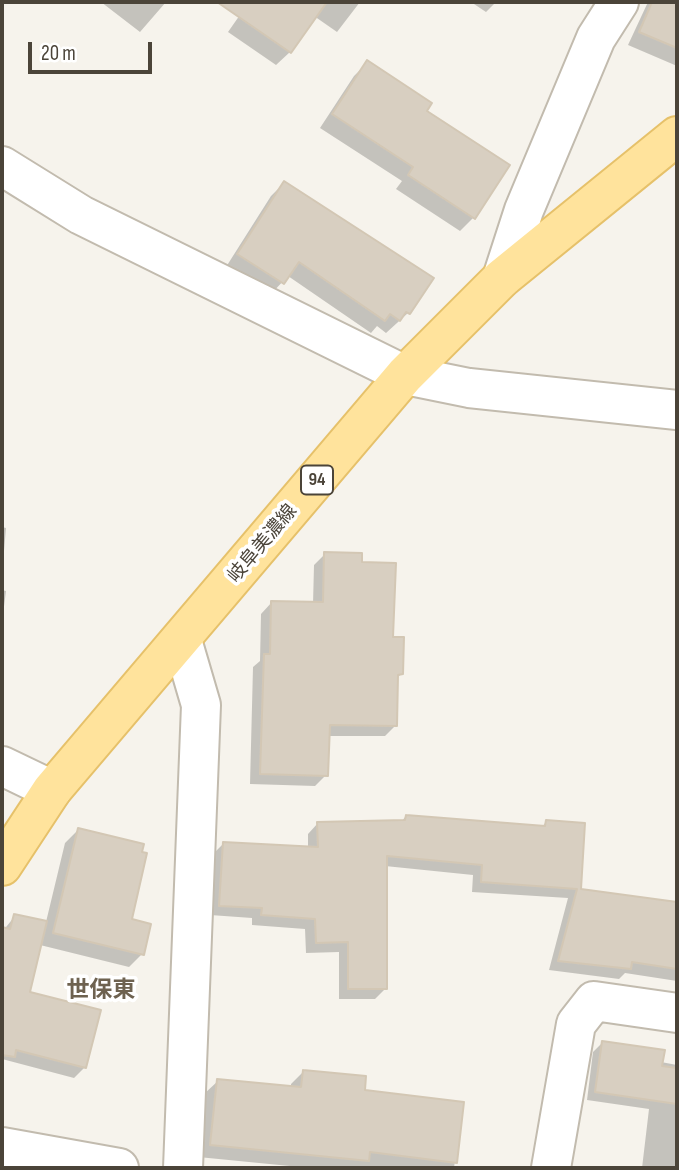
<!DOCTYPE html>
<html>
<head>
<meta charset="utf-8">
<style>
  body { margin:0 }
  #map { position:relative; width:679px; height:1170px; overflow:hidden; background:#f6f3ec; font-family:"Sofia Sans Condensed",sans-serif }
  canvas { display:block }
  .frame { position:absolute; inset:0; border:4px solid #4b4439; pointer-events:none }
  .scale { position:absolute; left:28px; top:42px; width:124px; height:32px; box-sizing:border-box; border:4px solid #4b4439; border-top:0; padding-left:9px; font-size:21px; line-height:24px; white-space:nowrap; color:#4b4439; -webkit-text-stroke:5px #fff; paint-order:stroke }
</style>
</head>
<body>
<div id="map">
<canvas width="679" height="1170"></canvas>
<div class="frame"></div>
<div class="scale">20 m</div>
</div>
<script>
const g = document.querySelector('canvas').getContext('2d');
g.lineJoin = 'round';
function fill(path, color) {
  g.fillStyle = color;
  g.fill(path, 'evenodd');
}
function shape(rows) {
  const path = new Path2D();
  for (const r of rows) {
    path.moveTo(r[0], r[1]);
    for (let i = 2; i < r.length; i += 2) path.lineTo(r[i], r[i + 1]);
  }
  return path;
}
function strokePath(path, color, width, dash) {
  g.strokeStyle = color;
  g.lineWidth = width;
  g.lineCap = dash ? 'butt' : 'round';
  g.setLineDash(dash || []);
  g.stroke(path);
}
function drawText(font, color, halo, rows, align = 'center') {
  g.font = font + ' "Sofia Sans Condensed","Noto Sans JP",sans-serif';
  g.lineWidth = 7;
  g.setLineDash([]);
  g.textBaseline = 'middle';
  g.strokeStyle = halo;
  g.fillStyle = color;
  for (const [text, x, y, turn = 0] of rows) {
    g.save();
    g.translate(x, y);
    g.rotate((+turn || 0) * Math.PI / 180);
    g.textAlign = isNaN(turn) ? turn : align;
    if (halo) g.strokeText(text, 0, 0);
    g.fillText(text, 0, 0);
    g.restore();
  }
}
const shadow = shape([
  [101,2,166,2,140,32],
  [249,2,297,2,302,5,305,2,360,2,337,32,314,16,290,52,276,65,228,32],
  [471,2,496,2,486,12],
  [648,2,677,2,677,66,628,45],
  [367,63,425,111,474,217,460,231,396,189,402,181,320,128,354,76],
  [284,183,408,313,386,333,377,326,371,333,288,276,270,295,226,267,271,196],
  [2,527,6,528,2,574],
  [325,554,360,564,391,639,401,674,397,678,396,725,385,736,328,736,326,775,315,786,250,784,253,667,260,661,261,614,272,602,313,604,314,565],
  [2,590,6,591,2,622],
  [406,816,541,828,546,822,579,890,677,904,677,981,625,973,619,979,549,970,568,898,472,892,473,875,385,866,386,988,375,999,339,999,339,952,306,953,305,929,252,925,252,918,210,915,213,854,224,843,308,848,308,834,318,823,401,822],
  [78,830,130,921,142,954,129,967,40,945,28,994,85,1067,74,1078,2,1059,2,932,15,916,46,922,65,843],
  [602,1043,661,1062,677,1065,677,1168,642,1168,649,1109,587,1100,593,1052],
  [303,1072,363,1092,462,1104,454,1168,310,1168,198,1157,205,1093,218,1081,291,1088,291,1084]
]);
const building = shape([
  [217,2,327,2,291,53,217,2],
  [652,2,677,2,677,48,639,32,652,2],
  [367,60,432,103,427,111,510,165,475,219,408,175,413,167,332,114,367,60],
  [284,181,434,278,410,314,406,312,400,321,390,314,385,321,299,262,284,284,237,254,284,181],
  [324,552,362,553,362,562,396,563,393,637,404,637,403,674,398,675,397,726,330,725,328,776,260,774,264,654,270,654,271,601,323,602,324,552],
  [406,815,545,826,546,820,585,823,581,889,677,902,677,969,632,962,631,969,558,961,577,889,481,882,482,865,387,856,387,989,348,989,348,942,316,943,315,919,261,915,262,908,219,906,223,842,318,847,317,822,405,820,406,815],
  [78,828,144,844,142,852,147,853,132,919,151,924,144,955,53,933,78,828],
  [14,914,47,921,30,992,101,1010,86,1068,16,1050,15,1057,2,1055,2,927,10,929,14,914],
  [602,1041,665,1050,662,1066,677,1068,677,1104,595,1092,602,1041],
  [303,1070,366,1076,365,1090,464,1102,457,1163,370,1152,369,1161,210,1145,217,1079,301,1087,303,1070]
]);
const minor = shape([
  [2,166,81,215,405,375,469,388,677,410],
  [502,278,524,210,596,38,619,2],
  [182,640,201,705,183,1168],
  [2,766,52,790],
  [2,1147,119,1168],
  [551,1168,576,1024,594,1001,677,1013]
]);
const major = shape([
  [2,866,52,790,405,375,502,278,677,136]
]);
const shields = [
  [317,480,32]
];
const shieldNames = [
  ["94",317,480]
];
const streetNames = [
  ["岐阜美濃線",263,544,-50]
];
const quarterNames = [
  ["世保東",101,991]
];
fill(shadow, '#0003');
fill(building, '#d8cfc1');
strokePath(building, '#d3c7b4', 2);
strokePath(minor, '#c2bbae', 42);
strokePath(major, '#e6c16a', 42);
strokePath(minor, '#fff', 38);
strokePath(major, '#ffe39c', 38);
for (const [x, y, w] of shields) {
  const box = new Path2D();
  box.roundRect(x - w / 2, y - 14.5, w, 29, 5);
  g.fillStyle = '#fff';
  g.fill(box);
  strokePath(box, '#4b4439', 2);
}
drawText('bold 18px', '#4b4439', null, shieldNames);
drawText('19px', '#4b4439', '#fff', streetNames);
drawText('bold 23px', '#6e6250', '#fff', quarterNames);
</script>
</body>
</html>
